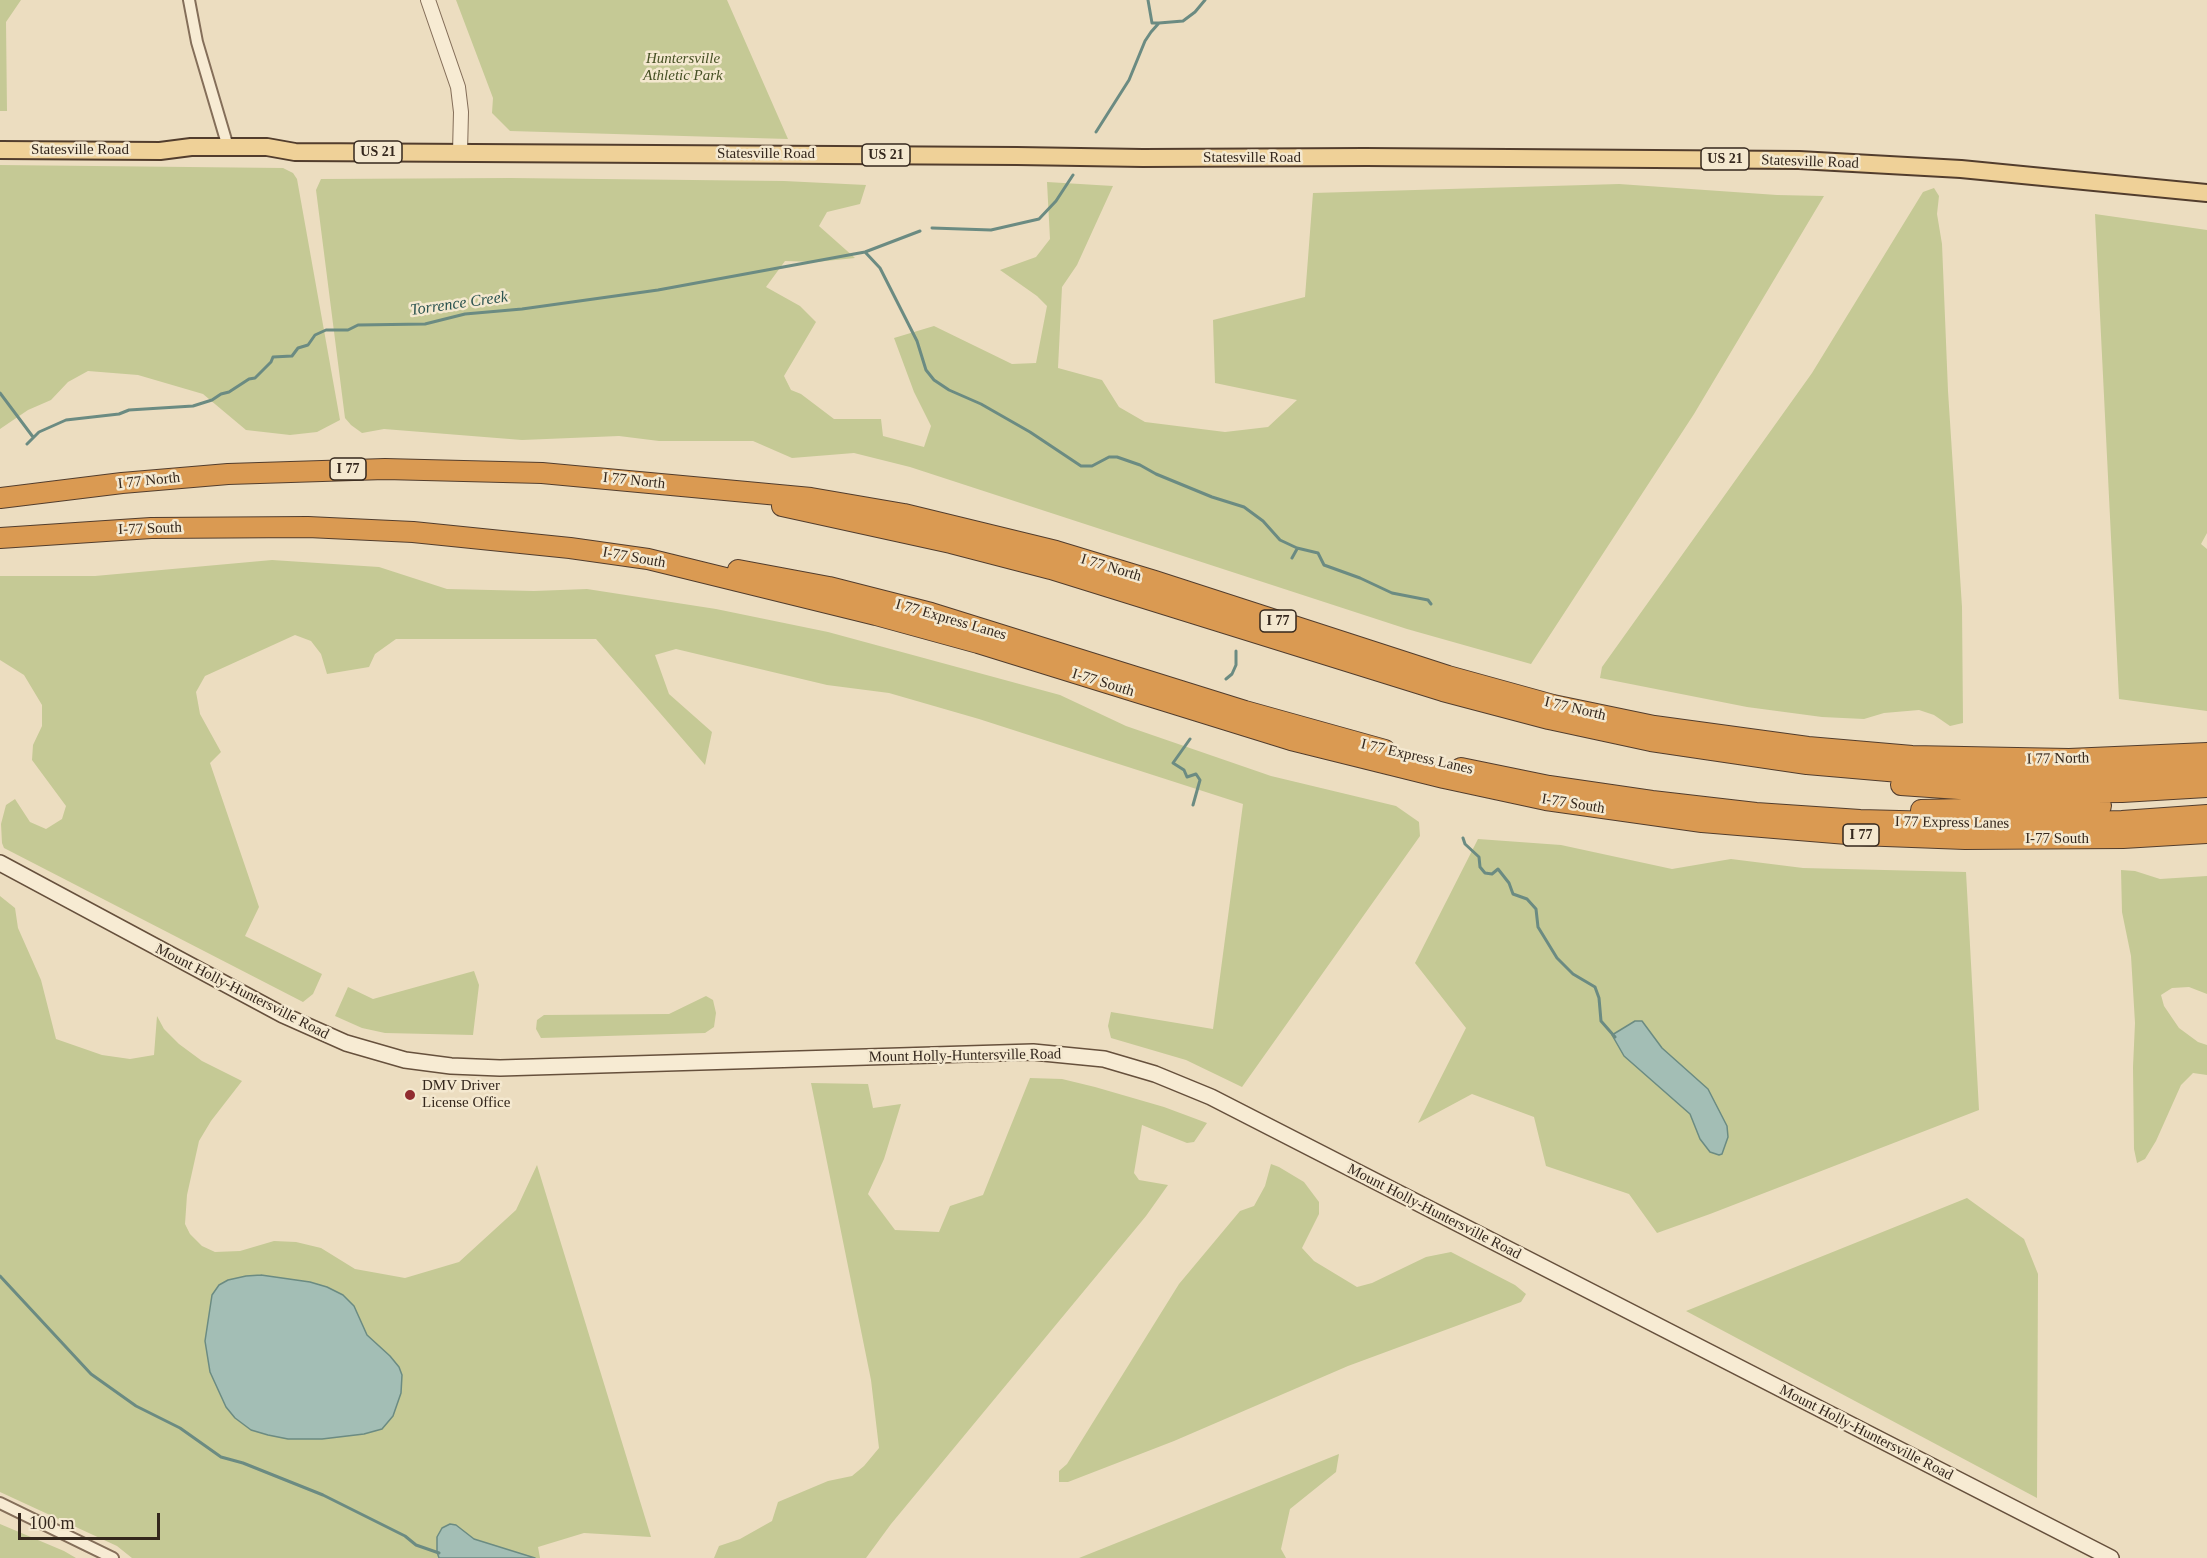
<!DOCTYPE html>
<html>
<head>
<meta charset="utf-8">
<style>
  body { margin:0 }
  #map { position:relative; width:2207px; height:1558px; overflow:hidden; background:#ecddc0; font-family:"Times New Roman",serif }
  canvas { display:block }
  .scale { position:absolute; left:18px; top:1513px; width:142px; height:27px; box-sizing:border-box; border:3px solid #34271d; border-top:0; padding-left:8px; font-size:18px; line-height:21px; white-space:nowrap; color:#34271d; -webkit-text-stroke:4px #f4e8cf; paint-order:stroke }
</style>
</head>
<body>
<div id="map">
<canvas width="2207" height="1558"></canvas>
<div class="scale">100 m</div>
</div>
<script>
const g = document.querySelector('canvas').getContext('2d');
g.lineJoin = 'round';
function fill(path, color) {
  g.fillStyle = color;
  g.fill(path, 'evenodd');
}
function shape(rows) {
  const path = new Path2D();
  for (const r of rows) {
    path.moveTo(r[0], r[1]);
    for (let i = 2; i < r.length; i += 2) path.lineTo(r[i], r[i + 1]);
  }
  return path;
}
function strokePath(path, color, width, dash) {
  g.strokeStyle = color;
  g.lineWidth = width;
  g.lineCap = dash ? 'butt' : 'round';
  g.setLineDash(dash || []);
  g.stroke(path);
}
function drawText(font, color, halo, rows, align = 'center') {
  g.font = font + ' "Times New Roman",serif';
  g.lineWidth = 5;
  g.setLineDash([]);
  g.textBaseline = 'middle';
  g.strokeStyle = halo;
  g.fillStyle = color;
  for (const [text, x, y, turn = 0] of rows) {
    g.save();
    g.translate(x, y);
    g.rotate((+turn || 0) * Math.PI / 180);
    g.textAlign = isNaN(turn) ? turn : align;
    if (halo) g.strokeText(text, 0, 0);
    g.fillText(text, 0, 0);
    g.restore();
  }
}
const green = shape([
  [0,0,21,0,6,22,7,111,0,111],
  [456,0,727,0,788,139,510,131,492,113,493,98],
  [0,165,283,168,293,173,297,179,340,420,317,432,290,435,246,430,203,394,138,375,88,371,68,382,51,400,28,410,0,429],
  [510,178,784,181,866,185,860,204,827,212,819,226,855,258,816,262,785,261,766,287,800,306,816,322,784,376,791,390,801,394,834,419,881,419,883,436,924,447,931,426,914,392,894,338,934,326,1012,364,1036,363,1047,306,1037,296,1000,270,1036,257,1050,239,1047,182,1113,186,1077,265,1062,287,1058,368,1102,380,1119,407,1145,422,1225,432,1268,427,1297,400,1215,383,1213,320,1305,297,1313,193,1619,184,1777,195,1824,196,1694,414,1531,664,1407,629,910,467,854,453,792,458,753,441,659,441,619,436,522,440,384,429,362,433,351,425,345,418,316,190,321,179],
  [1934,188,1939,196,1937,214,1942,244,1948,391,1962,607,1963,723,1950,726,1934,715,1919,710,1884,713,1864,719,1822,717,1747,707,1600,678,1602,667,1812,373,1923,192],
  [2095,214,2207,230,2207,533,2201,544,2207,549,2207,711,2119,699],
  [272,560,379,567,447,589,534,591,587,589,716,609,828,632,1060,695,1126,726,1271,776,1396,806,1419,822,1420,836,1242,1087,1186,1060,1111,1038,1108,1026,1111,1012,1213,1029,1243,804,979,719,889,693,827,685,676,649,655,655,669,694,712,732,705,765,596,639,396,639,375,654,369,667,327,674,321,654,311,641,295,635,205,676,196,692,200,714,221,752,210,763,259,907,245,936,322,974,313,994,303,1002,4,848,2,843,1,824,6,805,15,799,30,822,46,829,62,819,66,806,32,760,33,745,42,726,42,705,24,675,0,660,0,576,95,576],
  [1478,839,1561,845,1672,869,1731,859,1803,868,1966,872,1979,1110,1710,1214,1657,1233,1629,1194,1546,1166,1534,1117,1472,1094,1418,1123,1466,1028,1415,963],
  [2121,870,2135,871,2160,879,2207,876,2207,994,2189,987,2172,988,2161,995,2164,1006,2179,1028,2198,1042,2207,1045,2207,1075,2193,1073,2181,1085,2156,1141,2145,1159,2137,1163,2134,1149,2133,1067,2135,1023,2131,956,2122,912],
  [0,896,15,908,18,928,41,980,56,1039,102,1055,130,1059,154,1055,157,1016,164,1029,179,1044,202,1061,242,1081,211,1121,199,1141,187,1195,185,1224,190,1234,202,1246,215,1252,240,1251,274,1241,296,1242,321,1248,355,1269,405,1278,459,1262,516,1210,537,1165,651,1537,584,1533,538,1547,540,1558,132,1558,117,1546,0,1492],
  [474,971,479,985,473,1035,385,1033,362,1028,335,1016,348,987,373,999],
  [706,996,713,1000,716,1013,714,1027,705,1033,541,1038,536,1029,537,1020,544,1015,669,1014],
  [1030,1078,1062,1079,1095,1087,1164,1107,1207,1123,1194,1142,1187,1143,1142,1125,1134,1173,1139,1180,1168,1185,1146,1216,891,1524,866,1558,714,1558,719,1546,740,1539,772,1521,778,1502,828,1481,852,1476,864,1466,879,1448,871,1380,811,1083,868,1084,873,1108,901,1104,884,1159,868,1194,895,1230,939,1232,950,1206,983,1195],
  [1271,1164,1279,1167,1304,1182,1319,1202,1319,1214,1302,1248,1314,1261,1357,1287,1372,1283,1426,1257,1451,1252,1515,1285,1526,1294,1521,1302,1348,1366,1174,1441,1068,1482,1059,1482,1059,1471,1067,1464,1179,1284,1240,1211,1254,1206,1265,1186],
  [1967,1198,2024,1239,2038,1274,2037,1498,1686,1311],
  [1339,1454,1336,1472,1290,1509,1281,1549,1286,1558,1079,1558],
  [0,1524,64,1551,76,1558,0,1558]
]);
const water = shape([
  [1635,1021,1642,1021,1662,1048,1708,1089,1727,1126,1728,1137,1722,1154,1719,1155,1710,1152,1700,1139,1690,1114,1624,1056,1612,1035,1635,1021],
  [261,1275,310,1282,327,1287,343,1295,354,1306,367,1335,390,1356,399,1367,402,1375,401,1393,393,1416,382,1429,364,1434,322,1439,288,1439,268,1435,251,1430,235,1418,226,1407,210,1372,205,1341,212,1295,219,1285,228,1280,246,1276,261,1275],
  [450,1524,456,1525,474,1539,535,1558,439,1558,437,1552,437,1537,442,1528,450,1524]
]);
const stream = shape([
  [1148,0,1152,23,1159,23],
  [1096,132,1129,80,1145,41,1151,32,1159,23,1183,21,1195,12,1205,0],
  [932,228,991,230,1039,219,1056,201,1073,175],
  [865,252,880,268,917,341,926,370,934,380,949,390,981,404,1030,432,1081,466,1092,466,1109,457,1117,457,1140,465,1156,474,1212,497,1244,507,1263,521,1280,540,1297,548,1318,553,1324,565,1360,578,1392,593,1428,600,1431,604],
  [0,393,33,437],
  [27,444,39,432,66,420,119,414,129,410,193,406,212,400,221,394,229,392,249,379,255,378,271,362,273,357,292,356,298,348,308,345,315,335,326,330,348,330,358,325,425,324,465,314,522,309,658,290,865,252,920,231],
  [1292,558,1297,549],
  [1226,679,1232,674,1236,665,1236,651],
  [1190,739,1173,763,1184,770,1187,777,1196,774,1200,780,1193,805],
  [1463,838,1465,844,1479,857,1480,867,1485,873,1492,874,1498,869,1509,883,1513,894,1527,899,1536,909,1538,927,1557,958,1573,974,1595,987,1599,998,1601,1021,1615,1037],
  [0,1276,91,1374,136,1406,180,1428,221,1457,243,1463,323,1495,405,1536,416,1545,439,1553]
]);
const minor = shape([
  [189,0,197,42,228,147],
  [0,1503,113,1558]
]);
const tertiary = shape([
  [428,0,458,87,461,112,460,152]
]);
const secondary = shape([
  [0,863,283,1015,346,1043,405,1060,451,1066,500,1068,1033,1052,1104,1059,1155,1074,1211,1097,2111,1558]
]);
const primary = shape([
  [0,150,160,151,191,147,267,147,295,152,1017,156,1143,158,1365,157,1799,160,1961,169,2207,193]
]);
const motorway = shape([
  [0,498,122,483,228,474,385,469,542,473,811,498,904,514,1056,551,1155,581,1448,676,1553,705,1654,726,1808,747,1912,756,2069,759,2207,753],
  [782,506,951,543,1051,569,1443,691,1549,719,1651,741,1807,764,1911,773,2069,777,2207,771],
  [0,538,151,528,308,527,413,532,570,548,648,559,876,615,978,643,1291,740,1444,778,1546,800,1702,822,1859,835,1965,839,2123,838,2207,833],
  [738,570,829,587,931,613,1245,711,1385,750],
  [1461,768,1549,786,1652,801,1756,813,1860,820,2017,824,2122,821,2207,815],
  [1901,785,2017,793,2122,792,2207,787],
  [1921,810,2101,806]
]);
const markers = [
  [410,1095,6,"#912b2f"]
];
const shields = [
  [378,152,48],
  [886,155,48],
  [1725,159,48],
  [348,469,36],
  [1278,621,36],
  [1861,835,36]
];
const shieldNames = [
  ["US 21",378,152],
  ["US 21",886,155],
  ["US 21",1725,159],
  ["I 77",348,469],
  ["I 77",1278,621],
  ["I 77",1861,835]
];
const parkNames = [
  ["Huntersville",683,59],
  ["Athletic Park",683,76]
];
const streetNames = [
  ["Statesville Road",80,150],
  ["Statesville Road",766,154],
  ["Statesville Road",1252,158],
  ["Statesville Road",1810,162,2],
  ["I 77 North",149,481,-6],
  ["I 77 North",634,481,6],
  ["I-77 South",150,529,-2],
  ["I-77 South",634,558,10],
  ["I 77 North",1111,568,17],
  ["I 77 Express Lanes",951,620,16],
  ["I-77 South",1103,683,17],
  ["I 77 North",1575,709,13],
  ["I 77 Express Lanes",1417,757,13],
  ["I 77 North",2058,759,-1],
  ["I-77 South",1573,804,9],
  ["I 77 Express Lanes",1952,823,1],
  ["I-77 South",2057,839],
  ["Mount Holly-Huntersville Road",242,992,27],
  ["Mount Holly-Huntersville Road",965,1056,-1],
  ["Mount Holly-Huntersville Road",1434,1212,27],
  ["Mount Holly-Huntersville Road",1866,1433,27]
];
const poiNames = [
  ["DMV Driver",422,1086],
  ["License Office",422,1103]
];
const waterNames = [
  ["Torrence Creek",459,304,-8]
];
fill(green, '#c5c995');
fill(water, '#a3beb5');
strokePath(water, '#6b8b82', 1.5);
strokePath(stream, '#6b8b82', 3);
strokePath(minor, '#846e59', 14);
strokePath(tertiary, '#846e59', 16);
strokePath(secondary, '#66503c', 18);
strokePath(primary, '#523d2d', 20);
strokePath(motorway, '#523d2d', 22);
strokePath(minor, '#f7ebd3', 10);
strokePath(tertiary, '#f7ebd3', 14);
strokePath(secondary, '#f7ebd3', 15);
strokePath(primary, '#efd198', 16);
strokePath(motorway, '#da9a52', 20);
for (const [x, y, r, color] of markers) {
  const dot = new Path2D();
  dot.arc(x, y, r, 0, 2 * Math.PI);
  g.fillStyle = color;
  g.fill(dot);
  strokePath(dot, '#f4e8cf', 2);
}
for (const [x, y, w] of shields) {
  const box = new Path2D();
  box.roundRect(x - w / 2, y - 11, w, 22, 4.5);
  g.fillStyle = '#f4e8cf';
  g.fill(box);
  strokePath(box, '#34271d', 1.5);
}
drawText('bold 14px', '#34271d', null, shieldNames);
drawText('italic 15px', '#465024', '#f4e8cf', parkNames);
drawText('15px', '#34271d', '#f4e8cf', streetNames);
drawText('15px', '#34271d', '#f4e8cf', poiNames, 'left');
drawText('italic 16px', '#2c5450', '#f4e8cf', waterNames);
</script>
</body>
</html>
